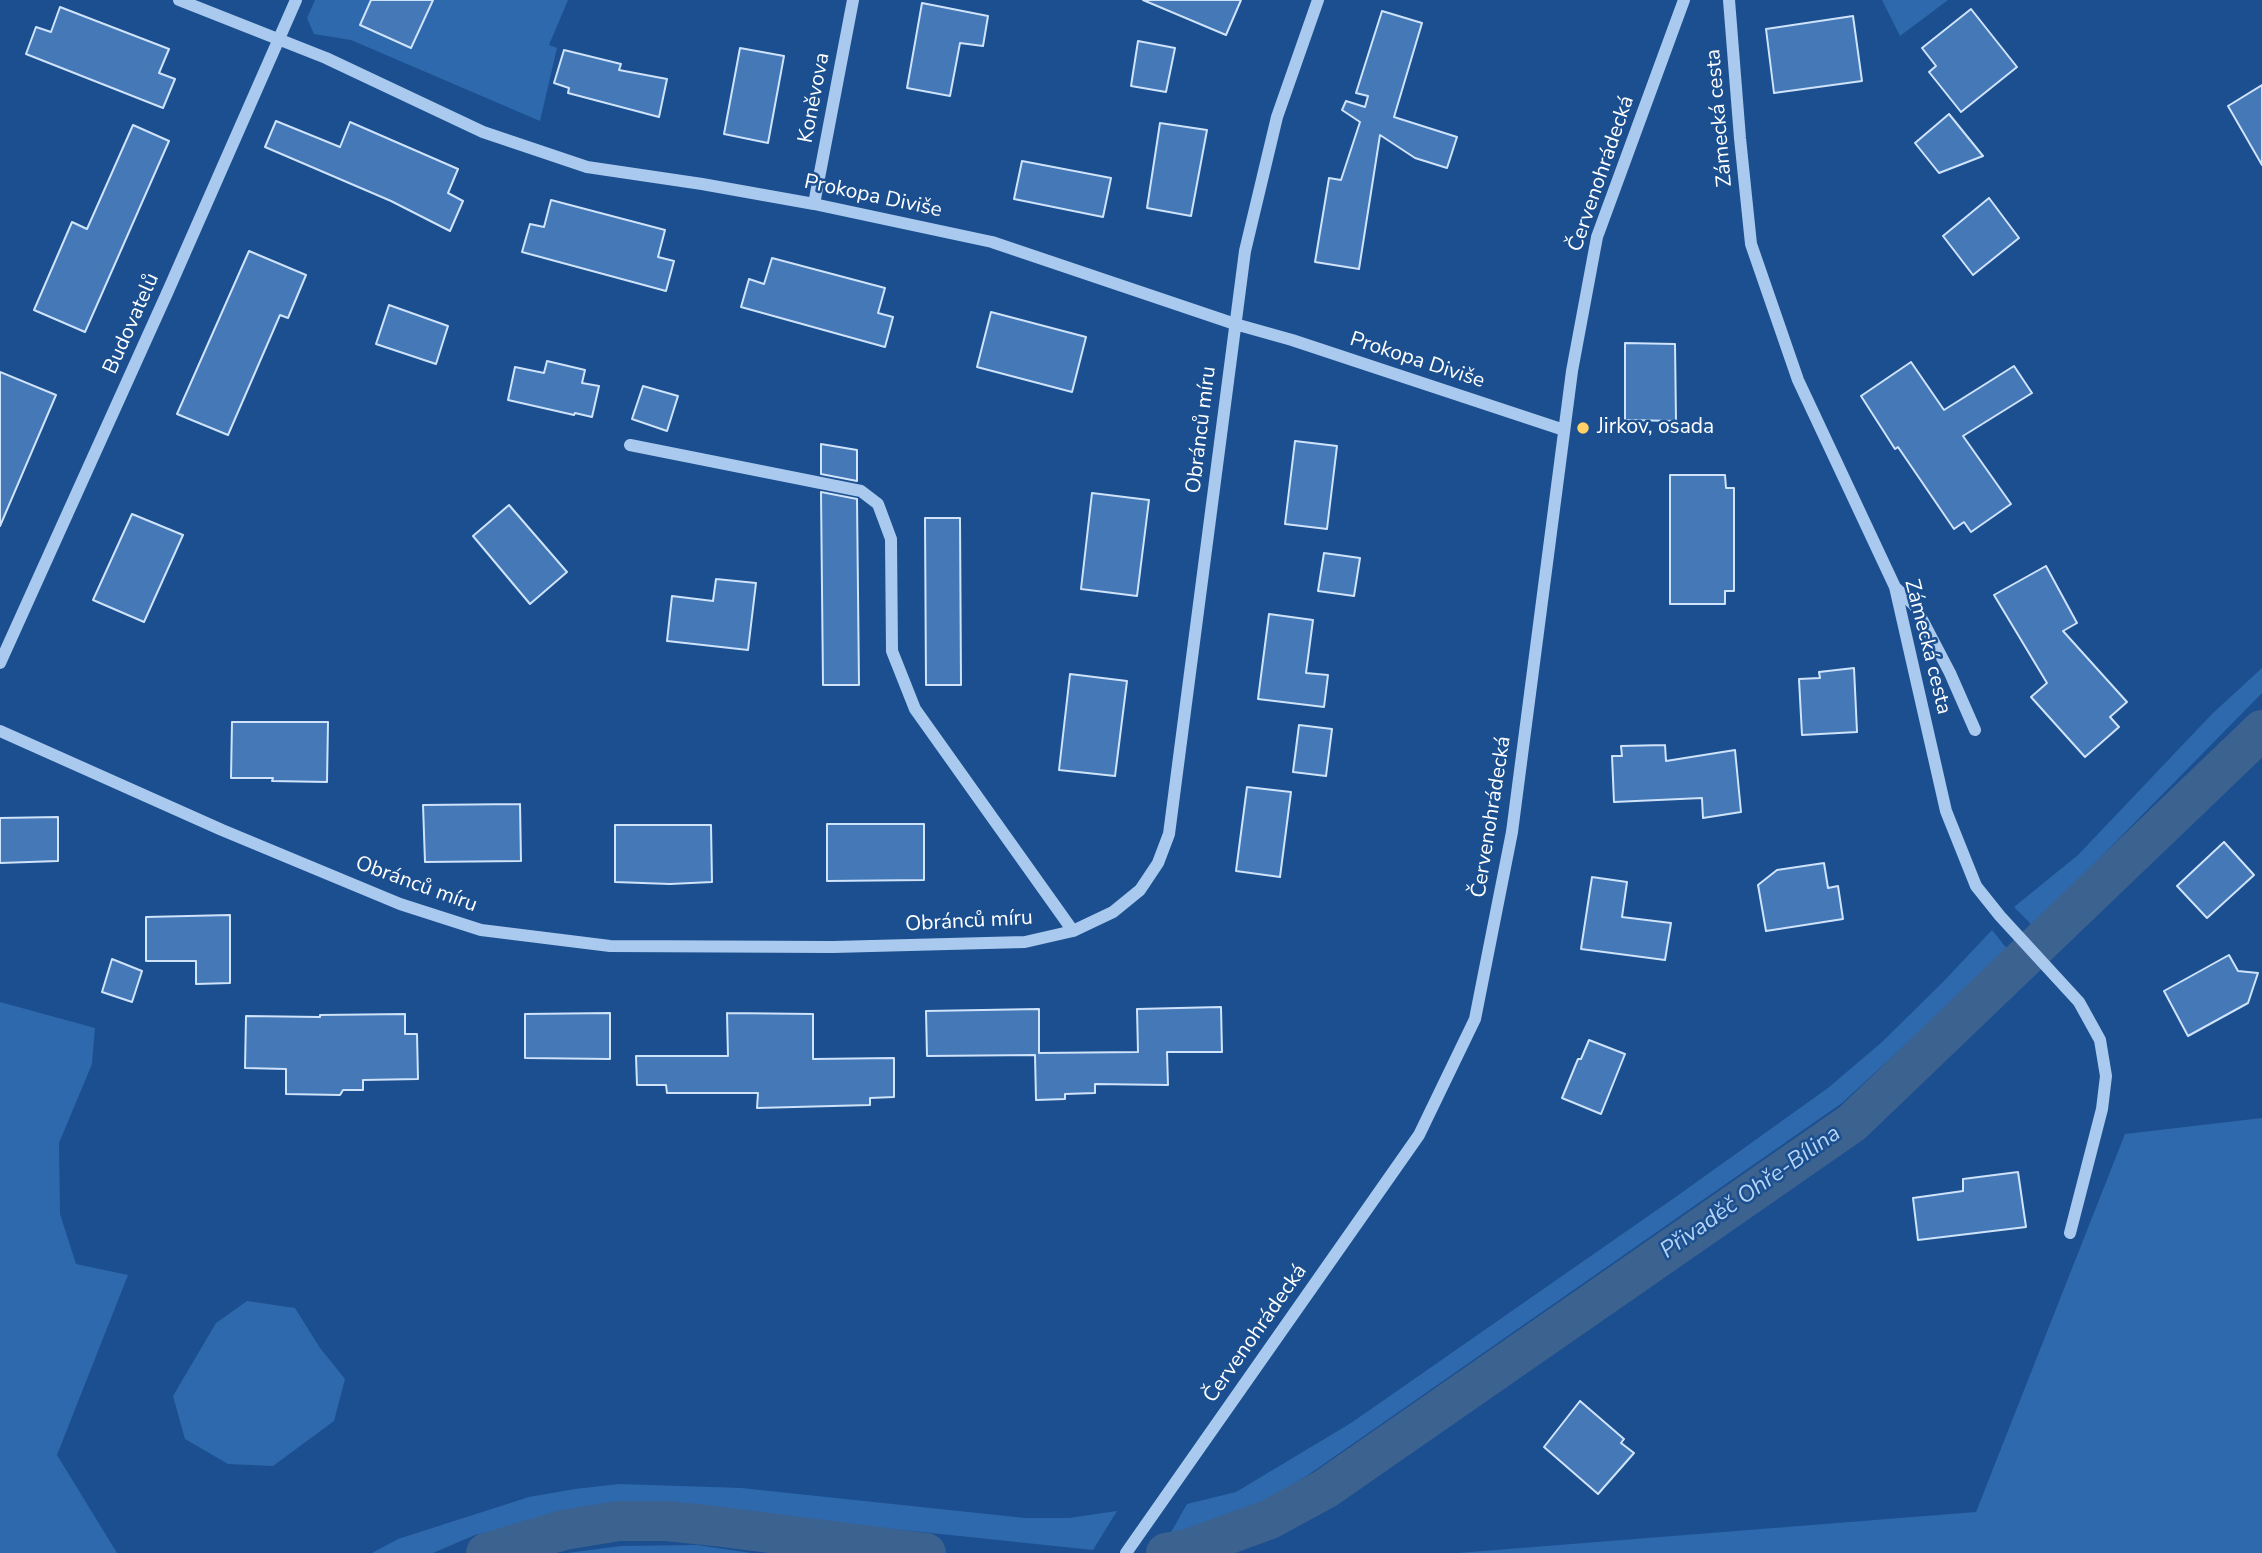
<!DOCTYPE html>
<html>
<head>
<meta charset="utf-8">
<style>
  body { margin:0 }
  canvas { display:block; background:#1b4f8f }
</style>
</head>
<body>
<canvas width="2262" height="1553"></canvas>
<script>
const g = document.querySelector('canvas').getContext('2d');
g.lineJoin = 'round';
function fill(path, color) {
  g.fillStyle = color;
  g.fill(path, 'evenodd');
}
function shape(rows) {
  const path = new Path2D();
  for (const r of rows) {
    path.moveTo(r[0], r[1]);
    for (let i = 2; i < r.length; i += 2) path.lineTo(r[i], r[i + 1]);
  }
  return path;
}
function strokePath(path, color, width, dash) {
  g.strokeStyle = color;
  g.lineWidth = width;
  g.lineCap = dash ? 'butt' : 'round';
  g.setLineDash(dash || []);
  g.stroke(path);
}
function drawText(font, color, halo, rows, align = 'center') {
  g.font = font + ' "Nunito Sans",sans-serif';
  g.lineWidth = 5;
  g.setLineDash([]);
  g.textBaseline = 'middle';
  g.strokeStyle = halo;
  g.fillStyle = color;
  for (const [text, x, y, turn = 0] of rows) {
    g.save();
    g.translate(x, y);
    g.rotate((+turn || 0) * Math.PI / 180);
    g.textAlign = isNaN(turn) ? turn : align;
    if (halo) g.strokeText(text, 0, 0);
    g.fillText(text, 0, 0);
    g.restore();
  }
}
const green = shape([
  [315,0,568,0,549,45,557,48,540,121,351,40,314,34,307,18],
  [1882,0,1948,0,1900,36],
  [2262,668,2262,693,2033,926,2014,907,2078,855,2212,714],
  [1992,930,2008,950,1842,1103,1308,1475,1267,1500,1169,1536,1187,1504,1236,1492,1351,1423,1677,1196,1828,1088,1882,1042,1943,982],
  [0,1002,95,1028,92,1064,59,1143,60,1214,76,1264,128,1275,57,1455,117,1553,0,1553],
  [2262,1118,2262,1553,1458,1553,1976,1512,2125,1134],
  [247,1301,295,1308,320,1348,345,1379,334,1421,273,1466,228,1464,185,1439,173,1396,216,1323],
  [619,1484,741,1488,1025,1518,1069,1518,1117,1511,1093,1550,654,1504,561,1515,475,1535,433,1553,372,1553,398,1539,529,1497,575,1489],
  [697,1545,751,1553,567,1553,621,1546]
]);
const canal = shape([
  [486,1553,564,1530,618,1521,667,1521,715,1526,926,1553],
  [1166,1553,1188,1549,1270,1519,1325,1489,1852,1123,2262,730]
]);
const building = shape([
  [371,0,433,0,411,48,360,25,371,0],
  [1143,0,1241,0,1226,35,1143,0],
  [922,3,988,16,983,46,960,43,950,96,907,88,922,3],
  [60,7,169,49,159,73,175,79,163,108,26,54,36,27,51,32,60,7],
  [1971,9,2017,67,1961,112,1929,72,1936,66,1922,48,1971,9],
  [1382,11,1422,23,1394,117,1457,137,1447,168,1415,158,1380,135,1359,269,1315,262,1329,178,1341,180,1360,122,1342,110,1346,101,1365,107,1368,96,1356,93,1382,11],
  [1853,16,1862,81,1774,93,1766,29,1853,16],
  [1138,41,1175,48,1166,92,1131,86,1138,41],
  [740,48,784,56,768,143,724,134,740,48],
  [564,50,621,64,619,70,667,79,659,117,568,93,569,88,554,83,564,50],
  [2262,85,2262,165,2228,106,2262,85],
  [1949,114,1983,156,1939,173,1915,143,1949,114],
  [276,121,340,147,350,122,458,169,448,193,463,201,450,231,391,201,265,147,276,121],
  [1160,123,1207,130,1191,216,1147,208,1160,123],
  [133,125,169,141,85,332,34,310,72,222,87,229,133,125],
  [1022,161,1111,178,1103,217,1014,199,1022,161],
  [1989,198,2019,238,1973,275,1943,236,1989,198],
  [551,200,665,230,658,257,674,261,666,291,522,252,530,224,544,227,551,200],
  [249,251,306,275,288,318,280,315,228,435,177,414,249,251],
  [772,258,885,288,878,313,893,317,885,347,741,307,749,279,764,284,772,258],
  [389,305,448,326,436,364,376,344,389,305],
  [991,312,1086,337,1072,392,977,367,991,312],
  [1625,343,1675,344,1676,421,1625,420,1625,343],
  [547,361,585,370,582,383,599,386,592,417,575,413,574,415,508,400,515,367,544,373,547,361],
  [1911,362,1944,410,2014,366,2032,393,1963,436,2011,504,1971,532,1964,522,1954,529,1898,447,1895,449,1861,396,1911,362],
  [0,372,56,395,0,526,0,372],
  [643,386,678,396,667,431,632,419,643,386],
  [1295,441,1337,446,1327,529,1285,524,1295,441],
  [821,444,857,450,857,481,821,474,821,444],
  [1670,475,1725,475,1726,488,1734,488,1734,591,1725,591,1725,604,1670,604,1670,475],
  [821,492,857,499,859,685,823,685,821,492],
  [1092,493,1149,500,1137,596,1081,589,1092,493],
  [509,505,567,572,530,604,473,536,509,505],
  [132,514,183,535,144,622,93,600,132,514],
  [925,518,960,518,961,685,926,685,925,518],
  [1324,553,1360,558,1354,596,1318,591,1324,553],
  [2046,566,2077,623,2063,631,2127,702,2110,717,2119,727,2085,757,2031,697,2047,683,1994,595,2046,566],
  [716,579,756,583,748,650,667,641,672,596,713,601,716,579],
  [1269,614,1313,620,1306,673,1328,675,1324,707,1258,699,1269,614],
  [1854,668,1857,732,1802,735,1799,679,1820,678,1819,672,1854,668],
  [1070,674,1127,681,1115,776,1059,770,1070,674],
  [232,722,328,722,327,782,272,781,273,778,231,778,232,722],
  [1299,725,1332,729,1326,776,1293,772,1299,725],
  [1665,745,1666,761,1735,750,1741,812,1703,818,1702,798,1614,802,1612,756,1622,756,1621,746,1665,745],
  [1247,787,1291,792,1280,877,1236,871,1247,787],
  [520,804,521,861,425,862,423,805,520,804],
  [58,817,58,861,0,863,0,818,58,817],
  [827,824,924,824,924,880,827,881,827,824],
  [615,825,711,825,712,882,670,884,615,882,615,825],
  [2224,842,2254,875,2207,918,2177,886,2224,842],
  [1824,863,1828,888,1838,886,1843,919,1766,931,1758,885,1777,870,1824,863],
  [1592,877,1627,882,1622,917,1671,923,1665,960,1581,949,1592,877],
  [230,915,230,983,196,984,196,961,146,961,146,917,230,915],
  [2229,955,2238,971,2258,973,2248,1003,2188,1036,2164,991,2229,955],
  [112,959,142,971,132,1002,102,992,112,959],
  [1221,1007,1222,1052,1167,1052,1168,1085,1095,1084,1095,1093,1065,1094,1065,1099,1036,1100,1035,1055,927,1056,926,1011,1039,1009,1039,1053,1138,1052,1137,1009,1221,1007],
  [610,1013,610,1059,525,1058,525,1014,610,1013],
  [727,1013,813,1014,813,1059,894,1058,894,1097,870,1098,870,1105,757,1108,758,1093,667,1093,666,1085,637,1085,636,1056,728,1056,727,1013],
  [405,1014,405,1034,417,1034,418,1079,363,1080,363,1090,343,1090,340,1095,286,1094,286,1069,245,1068,246,1016,320,1017,320,1015,405,1014],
  [1589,1040,1625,1054,1601,1114,1562,1098,1578,1059,1581,1059,1589,1040],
  [2018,1172,2026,1227,1918,1240,1913,1198,1963,1191,1963,1179,2018,1172],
  [1580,1401,1624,1439,1621,1443,1634,1453,1598,1494,1544,1447,1580,1401]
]);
const minor = shape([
  [179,0,326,58,483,132,587,167,702,184,814,204,992,242,1235,324,1292,340,1564,430],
  [1729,0,1740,138,1751,244,1798,380,1895,587,1946,811,1976,886,2000,916,2079,1002,2100,1040,2106,1076,2102,1109,2070,1233],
  [814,204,853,0],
  [630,445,861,491,878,504,891,539,892,651,915,709,1073,931],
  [1896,588,1915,606,1950,673,1975,730],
  [0,663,168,291,296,0],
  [0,731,222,830,400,904,481,930,610,946,833,947,1025,942,1073,931,1113,912,1140,890,1158,863,1169,834,1245,251,1277,117,1318,0],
  [1126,1553,1419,1135,1475,1019,1512,832,1572,371,1597,237,1684,0]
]);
const markers = [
  [1583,428,7,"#ffd166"]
];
const streetNames = [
  ["Koněvova",815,98,-79],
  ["Zámecká cesta",1720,118,-95],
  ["Červenohrádecká",1602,174,-71],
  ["Prokopa Diviše",873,197,12],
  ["Budovatelů",132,324,-66],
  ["Prokopa Diviše",1417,361,18],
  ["Obránců míru",1202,430,-83],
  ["Zámecká cesta",1927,647,76],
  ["Červenohrádecká",1492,817,-81],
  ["Obránců míru",416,885,20],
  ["Obránců míru",969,922,-3],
  ["Červenohrádecká",1256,1334,-55]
];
const poiNames = [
  ["Jirkov, osada",1597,428]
];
const waterNames = [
  ["Přivaděč Ohře-Bílina",1751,1193,-35]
];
fill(green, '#2e69ad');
strokePath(canal, '#3c6290', 40);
fill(building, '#4478b7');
strokePath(building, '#cfe3fa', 2);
strokePath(minor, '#a9c9ee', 12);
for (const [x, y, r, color] of markers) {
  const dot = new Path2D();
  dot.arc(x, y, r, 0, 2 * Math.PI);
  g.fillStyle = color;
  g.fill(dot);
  strokePath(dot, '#1b4f8f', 2.5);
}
drawText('21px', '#fff', '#1b4f8f', streetNames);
drawText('21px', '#fff', '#1b4f8f', poiNames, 'left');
drawText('italic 23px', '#b5d3f5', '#1b4f8f', waterNames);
</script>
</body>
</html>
